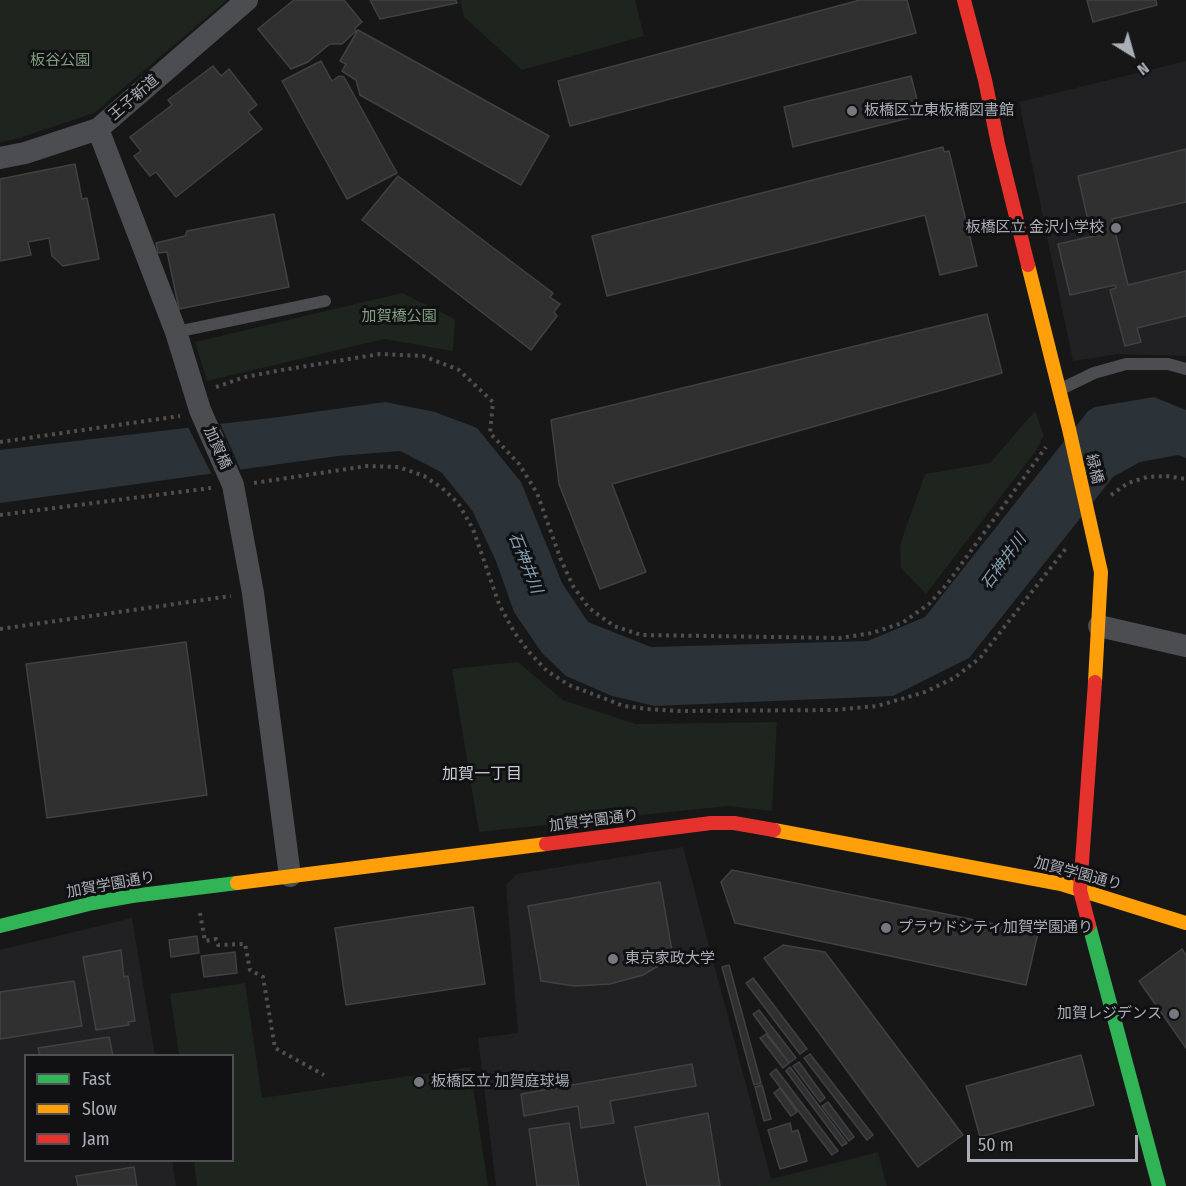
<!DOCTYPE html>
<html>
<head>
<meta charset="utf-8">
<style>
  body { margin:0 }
  #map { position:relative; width:1186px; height:1186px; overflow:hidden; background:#171717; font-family:"Fira Sans Condensed",sans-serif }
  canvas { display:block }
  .legend { position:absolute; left:24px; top:1054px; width:210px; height:108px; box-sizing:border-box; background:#111113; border:2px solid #4e5055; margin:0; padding:8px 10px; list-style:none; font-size:18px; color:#a9aeb7 }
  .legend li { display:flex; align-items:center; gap:12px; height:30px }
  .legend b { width:30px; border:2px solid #4e5055 }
  .north { position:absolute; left:1102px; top:24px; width:60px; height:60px; -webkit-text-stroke:4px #111113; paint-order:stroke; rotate:143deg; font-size:16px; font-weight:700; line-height:24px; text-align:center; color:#a9aeb7 }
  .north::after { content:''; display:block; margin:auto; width:21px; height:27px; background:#a9aeb7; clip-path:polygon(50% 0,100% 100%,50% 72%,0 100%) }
  .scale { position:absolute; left:967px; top:1135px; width:171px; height:27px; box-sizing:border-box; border:3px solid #a9aeb7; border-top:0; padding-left:8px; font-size:18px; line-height:21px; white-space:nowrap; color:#a9aeb7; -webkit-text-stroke:4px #111113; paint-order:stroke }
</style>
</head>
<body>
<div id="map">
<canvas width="1186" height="1186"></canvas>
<ul class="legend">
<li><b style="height:8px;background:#30b455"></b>Fast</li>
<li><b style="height:8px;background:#ff9f0a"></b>Slow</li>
<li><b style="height:8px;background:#e5322d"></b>Jam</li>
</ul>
<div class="north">N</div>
<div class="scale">50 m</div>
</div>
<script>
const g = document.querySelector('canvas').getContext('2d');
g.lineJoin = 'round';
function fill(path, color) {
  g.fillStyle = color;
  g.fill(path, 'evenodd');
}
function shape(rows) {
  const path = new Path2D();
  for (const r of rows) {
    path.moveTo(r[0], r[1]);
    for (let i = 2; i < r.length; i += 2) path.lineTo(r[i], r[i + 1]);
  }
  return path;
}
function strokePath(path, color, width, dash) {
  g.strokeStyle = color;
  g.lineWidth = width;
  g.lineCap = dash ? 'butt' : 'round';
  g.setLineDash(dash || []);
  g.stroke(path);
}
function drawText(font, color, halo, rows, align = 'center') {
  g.font = font + ' "Fira Sans Condensed","Noto Sans JP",sans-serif';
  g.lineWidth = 6;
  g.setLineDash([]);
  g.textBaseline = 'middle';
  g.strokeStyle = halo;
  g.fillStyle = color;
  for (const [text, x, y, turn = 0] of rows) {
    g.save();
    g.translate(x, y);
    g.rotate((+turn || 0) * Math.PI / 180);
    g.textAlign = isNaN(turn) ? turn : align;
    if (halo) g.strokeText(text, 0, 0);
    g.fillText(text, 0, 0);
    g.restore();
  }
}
const built = shape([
  [1186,61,1186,356,1119,354,1073,361,1019,102],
  [683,847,771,1179,878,1152,887,1186,496,1186,478,1038,518,1033,506,885,517,874],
  [132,918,155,1055,26,1056,26,1160,172,1161,176,1186,0,1186,0,950]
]);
const green = shape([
  [0,0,227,0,94,113,16,139,0,142],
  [460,0,635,0,644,36,522,70,464,17],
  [402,293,455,319,453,351,384,339,207,381,195,342],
  [1035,411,1044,436,1035,452,926,594,901,568,900,545,925,474,990,463],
  [518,662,563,700,636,724,777,722,772,811,728,806,479,832,452,669],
  [245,983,262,1098,470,1067,488,1186,197,1186,194,1161,232,1160,232,1056,179,1055,170,994],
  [876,1154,885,1186,752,1186,753,1186]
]);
const water = shape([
  [1154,397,1186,410,1186,458,1178,455,1140,462,1113,477,969,658,893,696,655,706,612,696,566,676,542,653,514,612,496,561,472,510,441,472,400,451,338,456,0,503,0,450,279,417,385,402,435,412,477,428,521,482,562,583,588,622,651,647,868,641,925,617,1088,411,1095,407]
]);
const pier = shape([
  [219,421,242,473,213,477,187,425]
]);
const building = shape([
  [294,0,344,0,362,22,355,28,356,31,342,44,330,44,308,62,291,69,258,29,294,0],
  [370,0,456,0,457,3,380,19,370,0],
  [860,0,907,0,916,33,570,126,558,81,860,0],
  [1087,0,1156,0,1157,5,1093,22,1087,0],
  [358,30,549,136,521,185,360,95,356,80,342,71,346,64,340,61,358,30],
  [321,61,332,81,339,76,344,77,397,173,347,199,282,81,321,61],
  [213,66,221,76,229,69,257,105,248,112,262,129,176,197,156,172,150,176,134,156,141,151,130,137,172,105,168,100,213,66],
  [911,76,921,115,793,147,784,107,911,76],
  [943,147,944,152,949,151,977,266,940,275,925,215,607,296,592,236,943,147],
  [1186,149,1186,202,1112,219,1128,285,1186,271,1186,316,1137,328,1141,342,1125,346,1110,290,1116,288,1115,285,1070,295,1058,244,1103,234,1100,222,1089,225,1078,176,1186,149],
  [75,164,82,199,87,198,99,259,63,266,52,256,49,238,28,242,31,255,0,261,0,179,75,164],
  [398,176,553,293,550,297,560,304,554,312,557,316,531,350,362,220,398,176],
  [274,214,289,287,179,309,167,252,158,253,156,243,185,236,187,231,274,214],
  [987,314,1002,373,612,484,646,572,600,589,559,484,551,420,987,314],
  [186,642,207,795,47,818,26,664,186,642],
  [732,870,1038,933,1026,985,735,923,721,882,732,870],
  [660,882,673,957,643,975,610,984,575,986,541,981,528,906,660,882],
  [473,907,485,984,346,1005,335,928,473,907],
  [197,936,199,953,171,957,169,940,197,936],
  [783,945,825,952,963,1135,918,1167,764,958,783,945],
  [1182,949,1186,955,1186,1048,1139,981,1182,949],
  [121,950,124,977,128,976,135,1021,128,1022,129,1025,96,1030,83,957,121,950],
  [235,952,237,973,204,977,201,956,235,952],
  [729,965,761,1083,754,1085,722,967,729,965],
  [753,978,807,1049,800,1054,746,983,753,978],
  [74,981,82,1026,0,1039,0,992,74,981],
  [759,1010,796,1058,789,1063,753,1014,759,1010],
  [766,1034,789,1063,783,1068,760,1038,766,1034],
  [109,1037,113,1056,40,1056,38,1048,109,1037],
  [810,1054,873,1135,867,1140,804,1058,810,1054],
  [1081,1055,1094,1105,980,1137,966,1086,1081,1055],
  [799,1062,825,1098,820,1102,793,1066,799,1062],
  [692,1064,696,1086,610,1101,614,1123,581,1128,578,1106,524,1116,521,1094,692,1064],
  [790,1067,847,1143,842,1146,786,1071,790,1067],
  [776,1069,838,1151,832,1155,770,1074,776,1069],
  [762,1085,771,1119,764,1121,755,1087,762,1085],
  [780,1088,797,1112,791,1116,774,1093,780,1088],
  [828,1102,854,1137,849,1141,822,1106,828,1102],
  [708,1113,720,1186,647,1186,635,1127,708,1113],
  [569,1123,579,1186,537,1186,529,1129,569,1123],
  [790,1123,792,1132,798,1130,807,1161,780,1169,768,1130,790,1123],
  [134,1167,137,1186,78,1186,76,1176,134,1167]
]);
const path = shape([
  [216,387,245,377,282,370,380,354,423,356,459,370,493,402,490,433,519,464,537,493,561,560,573,586,589,608,614,626,641,635,840,638,872,633,902,623,929,604,947,584,1046,447],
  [0,442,180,416],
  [254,483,367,466,399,467,424,476,442,488,458,503,473,529,499,604,514,632,529,652,547,671,569,685,624,706,648,709,679,711,834,710,877,706,925,692,954,678,980,658,1067,547],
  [1111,495,1128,483,1147,477,1166,476,1186,479],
  [0,515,211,488],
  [0,629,231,596],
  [200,913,205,941,216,939,218,945,245,944,250,970,263,977,275,1048,324,1075]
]);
const lane = shape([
  [176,332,325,301],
  [1061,389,1094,373,1126,364,1168,364,1186,369]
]);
const street = shape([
  [98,129,176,332,200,410,233,485,253,593,290,876],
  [0,158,25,153,98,129,247,0],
  [1099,626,1186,646]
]);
const fast = shape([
  [1089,925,1159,1186],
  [0,926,93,903,132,896,237,883]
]);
const slow = shape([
  [1028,265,1069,429,1101,572,1095,682],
  [774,830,1061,884,1186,923],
  [237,883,546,844]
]);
const jam = shape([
  [964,0,985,80,998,144,1028,265],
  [546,844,711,823,734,823,774,830],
  [1089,925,1080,890,1095,682]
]);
const markers = [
  [852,111,6,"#76797f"],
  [1116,228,6,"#76797f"],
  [886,928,6,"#76797f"],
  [613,959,6,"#76797f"],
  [1174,1014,6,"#76797f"],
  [419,1082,6,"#76797f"]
];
const parkNames = [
  ["板谷公園",60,61],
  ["加賀橋公園",399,317]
];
const streetNames = [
  ["王子新道",134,98,-41],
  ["加賀橋",217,448,66],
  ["緑橋",1094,469,77],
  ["加賀学園通り",594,821,-7],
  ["加賀学園通り",1078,874,15],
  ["加賀学園通り",111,885,-10]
];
const poiNames = [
  ["板橋区立東板橋図書館",864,111],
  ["板橋区立 金沢小学校",1104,228,"right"],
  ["プラウドシティ加賀学園通り",898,928],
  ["東京家政大学",625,959],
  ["加賀レジデンス",1162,1014,"right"],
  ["板橋区立 加賀庭球場",431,1082]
];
const waterNames = [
  ["石神井川",1004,562,-54],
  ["石神井川",525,563,68]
];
const neighbourhoodNames = [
  ["加賀一丁目",482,775]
];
fill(built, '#212123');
fill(green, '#1e241e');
fill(water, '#2b3338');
fill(pier, '#171717');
fill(building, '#303031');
strokePath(building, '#3f4143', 1.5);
strokePath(path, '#4d4f51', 4, [3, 4.5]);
strokePath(lane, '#4c4d50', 12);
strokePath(street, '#4c4d50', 22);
strokePath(fast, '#30b455', 14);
strokePath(slow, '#ff9f0a', 14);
strokePath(jam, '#e5322d', 14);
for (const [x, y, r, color] of markers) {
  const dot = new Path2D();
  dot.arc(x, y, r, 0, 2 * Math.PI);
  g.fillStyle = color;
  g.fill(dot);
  strokePath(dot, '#111113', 2);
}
drawText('15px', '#81a181', '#111113', parkNames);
drawText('15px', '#a9aeb7', '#111113', streetNames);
drawText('15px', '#a9aeb7', '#111113', poiNames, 'left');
drawText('italic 16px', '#829eb0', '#111113', waterNames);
drawText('16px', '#cacdd4', '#111113', neighbourhoodNames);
</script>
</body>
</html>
